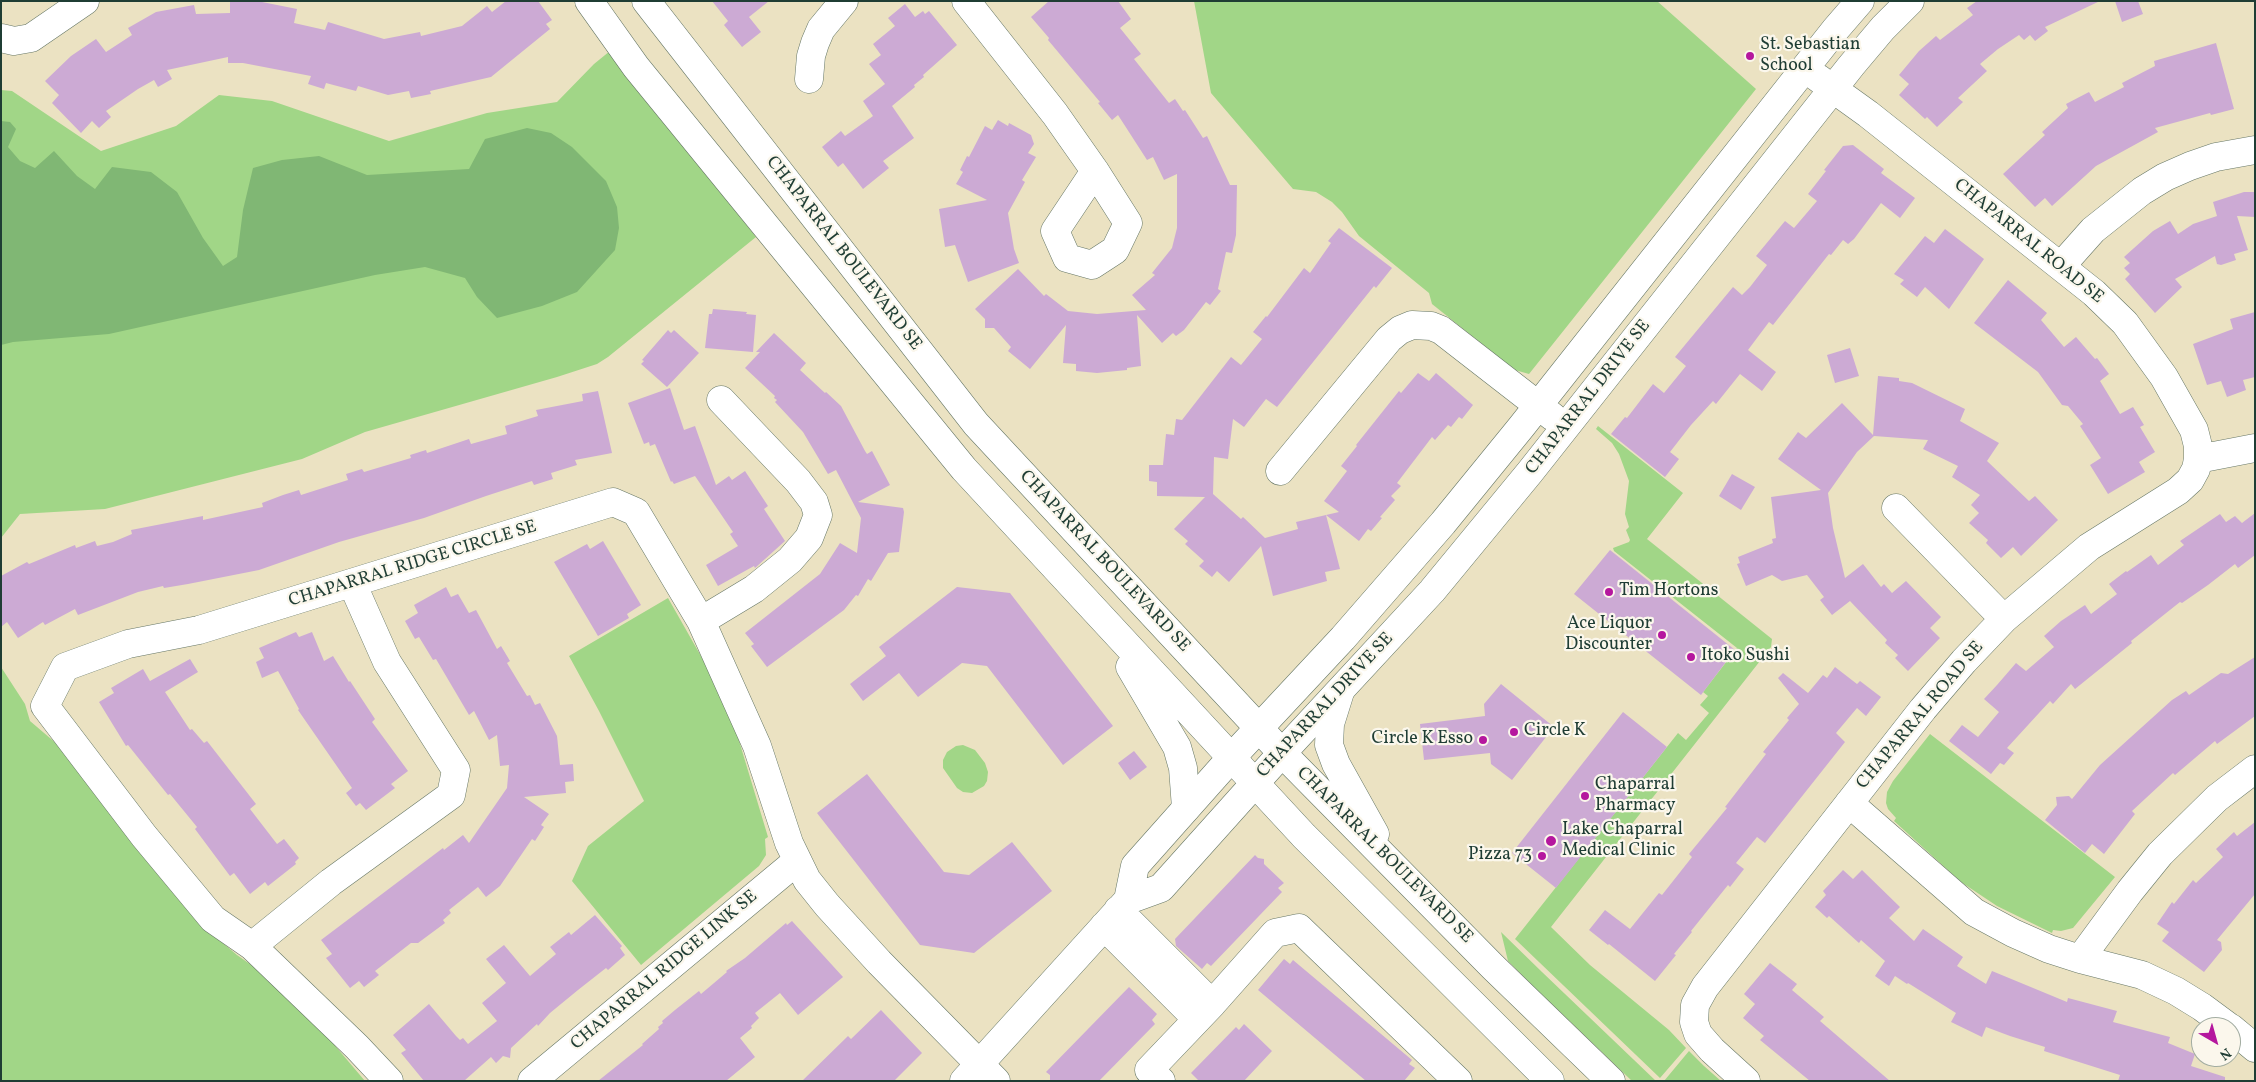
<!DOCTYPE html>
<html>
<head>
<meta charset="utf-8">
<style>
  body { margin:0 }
  #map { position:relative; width:2256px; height:1082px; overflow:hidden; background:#ebe2c2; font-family:Vollkorn,serif }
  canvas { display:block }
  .frame { position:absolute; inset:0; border:2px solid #1f3d34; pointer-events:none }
  .north { position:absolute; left:2191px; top:1017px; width:50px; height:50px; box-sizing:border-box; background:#fbf7ec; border:1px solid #a3ada2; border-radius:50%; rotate:142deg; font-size:14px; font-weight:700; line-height:20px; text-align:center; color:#1f3d34 }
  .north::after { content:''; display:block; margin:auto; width:18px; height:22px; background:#b5179e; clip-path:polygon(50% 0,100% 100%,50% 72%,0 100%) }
</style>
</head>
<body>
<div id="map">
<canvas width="2256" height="1082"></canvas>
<div class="frame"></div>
<div class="north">N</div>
</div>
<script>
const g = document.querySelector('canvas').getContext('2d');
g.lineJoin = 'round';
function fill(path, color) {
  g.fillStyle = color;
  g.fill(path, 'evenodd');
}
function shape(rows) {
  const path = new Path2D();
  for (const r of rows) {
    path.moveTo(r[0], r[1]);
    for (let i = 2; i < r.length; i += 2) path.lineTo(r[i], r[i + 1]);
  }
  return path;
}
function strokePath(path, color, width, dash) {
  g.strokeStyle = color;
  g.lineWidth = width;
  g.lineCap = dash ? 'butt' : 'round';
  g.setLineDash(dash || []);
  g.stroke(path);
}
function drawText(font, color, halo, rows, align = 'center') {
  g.font = font + ' Vollkorn,serif';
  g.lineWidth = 4.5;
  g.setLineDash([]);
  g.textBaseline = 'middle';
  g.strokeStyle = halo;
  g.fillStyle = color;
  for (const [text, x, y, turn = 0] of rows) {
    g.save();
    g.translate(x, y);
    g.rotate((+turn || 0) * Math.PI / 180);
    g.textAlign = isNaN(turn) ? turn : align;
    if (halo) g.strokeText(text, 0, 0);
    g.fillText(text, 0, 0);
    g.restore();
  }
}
const green = shape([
  [1194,1,1657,1,1756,89,1529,374,1515,370,1507,364,1432,304,1429,293,1359,236,1342,212,1332,202,1316,192,1293,189,1211,93],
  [610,51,756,237,608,357,597,364,557,377,365,432,302,459,105,509,20,514,1,538,1,90,12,91,101,151,176,126,219,95,272,101,389,141,487,113,557,102,594,64],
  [1598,426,1683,493,1647,539,1772,639,1771,647,1551,927,1590,965,1669,1030,1686,1048,1660,1078,1515,939,1678,733,1686,740,1709,713,1700,705,1708,696,1703,692,1737,648,1614,551,1613,548,1629,542,1630,540,1626,530,1629,527,1625,514,1629,481,1619,454,1612,443,1596,429],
  [668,598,706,665,737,734,768,837,765,839,766,855,759,866,641,965,572,881,588,846,644,801,599,711,569,656],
  [1,667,25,704,30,721,64,750,204,927,237,955,257,969,309,1015,365,1081,1,1081],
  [1930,734,2115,877,2073,928,2061,931,2053,930,2052,933,1997,906,1961,882,1894,821,1896,818,1888,809,1886,803,1887,792,1893,781],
  [963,745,975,750,985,763,988,772,987,781,984,786,972,793,963,792,957,788,943,768,943,760,947,752,956,746],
  [1501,932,1542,972,1656,1081,1632,1081,1533,986,1508,961],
  [1689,1051,1704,1066,1721,1081,1664,1081]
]);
const forest = shape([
  [1,121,10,122,16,129,8,147,20,161,35,168,54,151,77,176,95,189,112,167,151,172,177,192,203,238,223,266,237,257,243,210,253,168,282,160,319,156,367,175,469,169,485,139,527,128,551,133,572,147,606,181,617,207,619,228,615,250,577,292,542,306,497,318,477,297,465,278,425,267,375,275,109,334,13,342,1,345]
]);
const building = shape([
  [230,1,257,1,297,9,294,23,325,30,328,22,384,39,420,32,421,36,462,26,487,6,492,12,506,1,538,1,552,20,546,24,550,29,491,77,430,91,431,94,411,98,409,91,388,95,358,86,356,91,326,83,324,89,308,84,311,76,243,63,228,63,228,57,167,70,172,79,158,87,154,80,138,89,106,111,111,117,99,128,92,121,81,133,52,103,59,95,45,81,71,56,96,39,106,52,132,35,128,28,156,12,194,5,196,14,230,13],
  [712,1,769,1,749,17,761,32,742,47,724,25,728,21],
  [1049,1,1118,1,1131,19,1120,28,1141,54,1134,59,1169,103,1175,99,1183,111,1185,110,1203,138,1207,136,1230,185,1237,185,1236,235,1232,253,1226,252,1218,289,1221,291,1210,305,1206,302,1184,330,1176,336,1173,333,1162,343,1137,315,1141,366,1127,368,1127,370,1097,373,1076,371,1076,364,1063,363,1066,325,1030,369,1008,351,1011,347,994,328,985,328,985,319,975,309,1018,269,1044,296,1046,294,1068,311,1097,314,1146,310,1132,295,1155,275,1152,273,1172,248,1177,228,1177,174,1164,180,1153,157,1147,160,1118,115,1112,120,1098,103,1100,102,1048,40,1049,38,1031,17],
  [1977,1,2100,1,2045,27,2048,31,2035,41,2030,35,2024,40,2019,35,1998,49,1980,64,1987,71,1958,98,1963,102,1937,127,1927,117,1925,119,1899,95,1909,84,1899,75,1919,51,1936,36,1940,40,1973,15,1967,8],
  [2115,1,2138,1,2143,14,2122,22],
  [905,4,915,17,923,11,925,14,929,11,957,45,923,75,924,77,914,85,915,87,892,106,914,138,883,161,889,168,863,189,843,163,838,167,822,147,841,131,845,136,873,116,863,101,885,84,869,64,881,55,873,44,895,26,888,18],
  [2216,43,2234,109,2211,115,2210,113,2155,128,2158,132,2096,166,2052,206,2045,198,2035,207,2003,174,2045,135,2042,132,2068,108,2066,104,2089,92,2095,102,2124,87,2122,83,2155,66,2154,61],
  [998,120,1008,126,1009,123,1031,135,1034,144,1028,153,1036,157,1022,180,1025,182,1008,213,1014,249,1019,263,968,282,955,245,945,247,939,209,987,200,956,184,963,172,960,170,967,156,969,157,985,126,992,130],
  [1853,145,1884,169,1881,173,1915,198,1900,218,1881,203,1854,239,1848,244,1843,240,1831,255,1829,254,1773,325,1769,322,1748,350,1776,372,1762,391,1740,374,1716,404,1713,401,1691,425,1670,452,1679,459,1665,477,1611,434,1625,417,1627,418,1653,384,1664,393,1686,366,1675,357,1733,287,1742,295,1750,287,1767,265,1756,256,1785,221,1794,228,1817,201,1808,194,1826,171,1824,170,1843,146],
  [2244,192,2255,192,2255,217,2237,216,2248,250,2234,254,2236,260,2221,265,2217,264,2215,256,2175,279,2182,287,2155,313,2125,279,2130,274,2124,268,2130,263,2124,257,2153,231,2170,221,2178,234,2193,224,2217,216,2213,202],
  [1339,228,1392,268,1376,288,1374,286,1277,407,1266,399,1244,427,1233,419,1228,459,1214,457,1213,494,1241,519,1243,517,1265,538,1298,529,1296,522,1326,515,1340,569,1325,572,1327,581,1273,596,1261,546,1229,582,1217,571,1212,577,1199,566,1204,561,1185,544,1188,541,1174,529,1205,497,1157,496,1157,482,1149,481,1149,465,1163,465,1166,434,1174,435,1176,419,1182,420,1231,357,1241,365,1262,339,1253,332,1266,316,1267,317,1304,268,1310,273,1331,243,1328,241],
  [1945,229,1984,259,1949,309,1925,287,1917,297,1900,284,1904,280,1894,274,1925,236,1934,243],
  [2008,280,2047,313,2041,320,2064,347,2076,337,2095,359,2097,358,2109,374,2100,381,2120,414,2133,407,2144,425,2140,427,2155,452,2139,462,2145,472,2108,494,2090,465,2101,458,2080,426,2083,424,2068,406,2062,405,2038,372,1974,323],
  [713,309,747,312,746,314,756,315,753,352,705,348,709,314,712,314],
  [2255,312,2255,377,2243,380,2246,390,2227,397,2221,381,2207,385,2193,344,2233,329,2230,319],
  [668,330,671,333,674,330,699,353,667,387,641,364,644,361,642,360],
  [774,333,806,363,800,370,825,393,826,392,841,406,865,451,867,454,872,451,890,485,858,502,903,508,904,512,899,552,888,553,871,581,868,579,858,596,856,595,844,610,767,667,751,646,754,644,745,633,820,574,840,543,857,553,861,518,836,470,828,474,803,432,775,402,777,400,774,398,775,396,745,368,760,352,756,352],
  [1850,348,1859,376,1835,383,1827,355],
  [1418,373,1429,381,1436,373,1473,405,1462,419,1459,417,1451,427,1448,425,1435,440,1432,437,1397,483,1401,486,1391,496,1395,500,1380,517,1382,518,1371,531,1368,529,1359,541,1326,515,1339,512,1324,501,1347,471,1341,466,1357,446,1356,445,1399,391,1401,393],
  [1878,376,1899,378,1899,381,1912,383,1965,409,1960,421,1999,443,1987,461,2029,501,2035,496,2058,520,2021,556,2013,547,2001,558,1986,543,1988,540,1969,523,1979,513,1971,505,1980,495,1952,477,1958,466,1923,449,1928,440,1874,436,1857,452,1828,493,1833,528,1845,578,1863,564,1881,587,1884,584,1892,593,1906,581,1941,617,1930,628,1940,638,1908,671,1895,658,1898,655,1885,643,1887,640,1850,601,1832,615,1820,600,1824,597,1807,575,1782,581,1772,575,1746,586,1737,564,1740,563,1738,557,1773,543,1772,539,1776,538,1771,497,1821,490,1778,459,1798,432,1806,438,1842,403,1873,435],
  [670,388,684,430,695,426,716,485,729,476,732,480,745,471,768,506,764,509,785,541,755,568,754,566,718,586,706,565,738,546,730,534,733,532,695,476,674,484,672,481,671,482,655,444,650,446,649,442,644,444,628,403],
  [598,391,612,453,575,460,577,465,551,473,553,479,534,485,532,481,486,496,424,518,339,542,259,570,188,584,164,588,163,586,138,592,78,615,75,609,45,625,43,622,18,638,7,622,1,627,1,576,27,562,29,564,75,545,76,548,95,541,97,546,113,542,132,534,131,530,203,516,203,520,263,507,262,503,283,495,299,490,301,495,348,480,346,474,362,469,364,472,411,458,410,455,426,450,427,453,469,439,471,444,507,434,505,426,538,416,536,410,583,401,582,394],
  [1732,474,1755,487,1741,510,1719,496],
  [2255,513,2255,555,2238,568,2235,564,2208,585,2182,603,2180,602,2131,641,2132,643,2075,689,2071,684,2053,704,2050,701,2007,748,2014,753,2004,765,2000,763,1991,774,1949,741,1962,725,1978,737,1999,712,1984,699,1997,685,2016,663,2026,671,2054,647,2044,636,2061,621,2085,605,2091,614,2117,594,2109,584,2126,571,2127,572,2151,555,2158,565,2184,545,2180,541,2220,514,2226,522,2235,516,2242,523],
  [603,541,641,605,627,614,629,618,598,636,554,562,587,544,590,549],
  [1610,550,1735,650,1701,695,1574,594],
  [446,587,451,597,458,594,469,613,476,610,497,649,501,646,510,661,507,663,527,696,530,695,535,705,540,703,557,736,560,765,573,764,574,781,565,782,566,793,524,797,549,814,541,825,544,827,535,841,532,839,500,886,486,897,478,887,449,910,451,913,443,920,445,923,418,943,411,943,375,971,379,975,364,987,359,981,350,988,326,958,332,954,321,940,443,848,444,850,463,835,469,843,507,788,509,765,500,766,497,735,489,740,474,711,469,715,436,659,433,660,419,637,415,639,405,621,418,613,414,605],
  [957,587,1010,593,1113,726,1063,765,987,666,962,663,918,697,899,673,863,701,850,684,886,656,879,647],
  [296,632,299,637,312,632,324,661,333,656,349,682,350,681,375,719,372,722,408,771,391,784,395,788,366,810,360,803,356,806,346,793,352,788,298,710,299,709,278,671,262,678,256,662,264,658,259,648],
  [2255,657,2255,716,2217,744,2215,741,2175,775,2173,773,2132,811,2135,814,2104,854,2092,844,2085,853,2045,820,2057,805,2056,797,2069,796,2072,799,2100,765,2172,700,2186,691,2189,695,2221,673,2228,674],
  [190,659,198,672,165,692,190,730,192,729,204,743,207,741,256,804,250,809,277,844,284,839,299,858,295,862,296,864,268,886,265,882,250,894,234,873,230,876,195,829,197,827,170,794,168,795,128,745,126,746,99,702,114,693,111,688,143,669,150,681],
  [1835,667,1857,684,1860,681,1881,697,1866,716,1857,708,1836,733,1845,742,1765,843,1757,837,1736,863,1744,869,1730,887,1728,885,1691,931,1692,932,1674,954,1676,955,1655,981,1609,944,1608,945,1589,930,1605,910,1630,929,1659,893,1662,895,1692,857,1689,854,1727,808,1725,807,1766,754,1763,752,1789,720,1787,718,1799,704,1778,678,1783,673,1808,693,1823,675,1827,678],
  [1501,684,1554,727,1512,780,1491,764,1490,753,1424,760,1420,724,1485,716,1484,704],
  [1623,712,1667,747,1556,888,1512,853],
  [1134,751,1147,767,1130,780,1118,763],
  [867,774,944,872,969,875,1012,842,1052,891,974,953,920,945,817,813],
  [2255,822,2255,894,2217,940,2221,942,2222,950,2204,972,2162,941,2169,932,2157,924,2172,902,2174,904,2193,880,2196,883,2223,857,2216,849,2234,832,2237,836],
  [1255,855,1258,858,1264,859,1264,864,1284,883,1278,888,1282,892,1211,966,1207,963,1202,969,1176,946,1175,939],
  [1843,870,1853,879,1862,870,1900,907,1889,918,1914,941,1923,929,1963,957,1957,966,1986,984,1992,971,2067,1002,2068,998,2117,1011,2113,1022,2170,1037,2168,1043,2195,1054,2191,1066,2225,1077,2225,1081,2118,1081,2120,1075,2044,1051,2045,1047,2010,1036,1986,1027,1982,1037,1951,1022,1956,1013,1908,983,1907,984,1895,976,1889,986,1875,976,1885,961,1861,940,1859,943,1829,916,1827,918,1815,907,1826,895,1823,891],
  [595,915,622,946,620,948,625,955,608,970,606,968,578,990,550,1013,538,1026,537,1024,511,1048,510,1058,503,1056,496,1063,491,1057,464,1081,424,1081,401,1053,406,1050,393,1035,429,1004,456,1036,460,1040,463,1038,468,1044,497,1021,482,1003,506,983,486,959,504,945,530,976,556,954,550,947,569,932,571,935],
  [792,921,843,977,798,1015,780,993,755,1013,759,1018,751,1026,752,1028,740,1038,755,1057,726,1081,598,1081,643,1045,642,1044,659,1029,658,1027,663,1023,662,1021,675,1010,699,991,701,994,727,972,726,971,745,958,786,923,787,925],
  [1284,959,1290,964,1293,960,1412,1060,1409,1064,1415,1068,1404,1081,1366,1081,1258,990],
  [1770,963,1797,984,1792,990,1824,1017,1820,1021,1890,1081,1810,1081,1760,1040,1764,1036,1743,1018,1755,1004,1744,994],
  [1129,987,1157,1014,1152,1020,1155,1024,1099,1081,1050,1080,1050,1075,1046,1072],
  [881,1010,922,1053,894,1081,802,1081,848,1036,851,1039],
  [1244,1024,1272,1051,1244,1081,1199,1081,1191,1073,1236,1027,1239,1030]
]);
const minor = shape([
  [966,1,1055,114,1095,171,1128,223,1115,250,1092,265,1067,258,1055,231,1095,171],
  [1,38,14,41,31,38,85,1],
  [1818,78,1868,114,2094,293,2125,323,2164,377,2194,430,2198,446,2198,459],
  [809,79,811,56,815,43,821,29,844,1],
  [2061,266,2093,230,2142,191,2165,177,2190,166,2216,157,2255,150],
  [1280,471,1389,339,1400,330,1412,325,1431,326,1441,330,1553,417],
  [1896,508,2004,619],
  [701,621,754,589,790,560,809,538,818,515,814,502,798,481,721,400],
  [1849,803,1974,912,2013,933,2049,949,2080,959,2130,891,2160,854,2217,798,2255,769],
  [1128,900,1135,866,1231,758,1343,638,1443,523,1522,426,1835,30,1860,1],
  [1118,910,1212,1004],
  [1104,926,1197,1019],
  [252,946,331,882,451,795,456,770,387,662,352,583],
  [2080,959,2142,975,2176,991,2202,1007,2229,1027],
  [2231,1028,2255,1048],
  [389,1081,357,1047,252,946,213,919,144,836,45,706,65,667,128,644,199,630,613,502,636,512,701,621,757,746,789,843,807,880,827,905,879,962,996,1081],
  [532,1081,797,861],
  [964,1081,1128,900,1161,888,1282,753,1432,591,1530,472,1851,66,1883,28,1910,1],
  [1161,1081,1149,1070,1212,1004,1275,933,1299,928,1458,1081],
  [1746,1081,1712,1050,1698,1034,1694,1022,1695,1005,1705,987,1923,709,1964,661,2004,619,2089,547,2178,491,2190,480,2196,469,2198,459,2255,448]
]);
const major = shape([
  [589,1,636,67,964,469,1304,836,1550,1081],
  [646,1,976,424,1282,753,1493,967,1611,1081],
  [1130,667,1177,747,1183,768,1186,808],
  [1340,692,1330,724,1329,745,1336,764,1375,834]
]);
const markers = [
  [1750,56,5,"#b5179e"],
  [1609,592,5,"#b5179e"],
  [1662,635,5,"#b5179e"],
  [1691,657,5,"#b5179e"],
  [1514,732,5,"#b5179e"],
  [1483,740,5,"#b5179e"],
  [1585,796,5,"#b5179e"],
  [1551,841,6,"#b5179e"],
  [1542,856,5,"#b5179e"]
];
const poiNames = [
  ["St. Sebastian",1760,46],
  ["School",1760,67],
  ["Tim Hortons",1619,592],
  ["Ace Liquor",1652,625,"right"],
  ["Discounter",1652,646,"right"],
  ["Itoko Sushi",1701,657],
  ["Circle K",1524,732],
  ["Circle K Esso",1473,740,"right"],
  ["Chaparral",1595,786],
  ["Pharmacy",1595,807],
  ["Lake Chaparral",1562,831],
  ["Medical Clinic",1562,852],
  ["Pizza 73",1532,856,"right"]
];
const streetNames = [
  ["CHAPARRAL ROAD SE",2028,242,39],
  ["CHAPARRAL BOULEVARD SE",843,254,52],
  ["CHAPARRAL DRIVE SE",1589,398,-52],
  ["CHAPARRAL BOULEVARD SE",1104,562,47],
  ["CHAPARRAL RIDGE CIRCLE SE",413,565,-17],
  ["CHAPARRAL DRIVE SE",1326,706,-47],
  ["CHAPARRAL ROAD SE",1921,716,-50],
  ["CHAPARRAL BOULEVARD SE",1384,856,45],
  ["CHAPARRAL RIDGE LINK SE",665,971,-40]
];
fill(green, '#a1d687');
fill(forest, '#80b774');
fill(building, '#ccaad4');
strokePath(minor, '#676', 29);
strokePath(major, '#676', 29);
strokePath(minor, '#fff', 28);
strokePath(major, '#fff', 28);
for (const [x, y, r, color] of markers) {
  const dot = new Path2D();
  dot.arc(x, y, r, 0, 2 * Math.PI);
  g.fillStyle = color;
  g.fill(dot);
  strokePath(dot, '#fbf7ec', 2);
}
drawText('18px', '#1f3d34', '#fbf7ec', poiNames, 'left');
drawText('18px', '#1f3d34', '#fbf7ec', streetNames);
</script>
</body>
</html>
